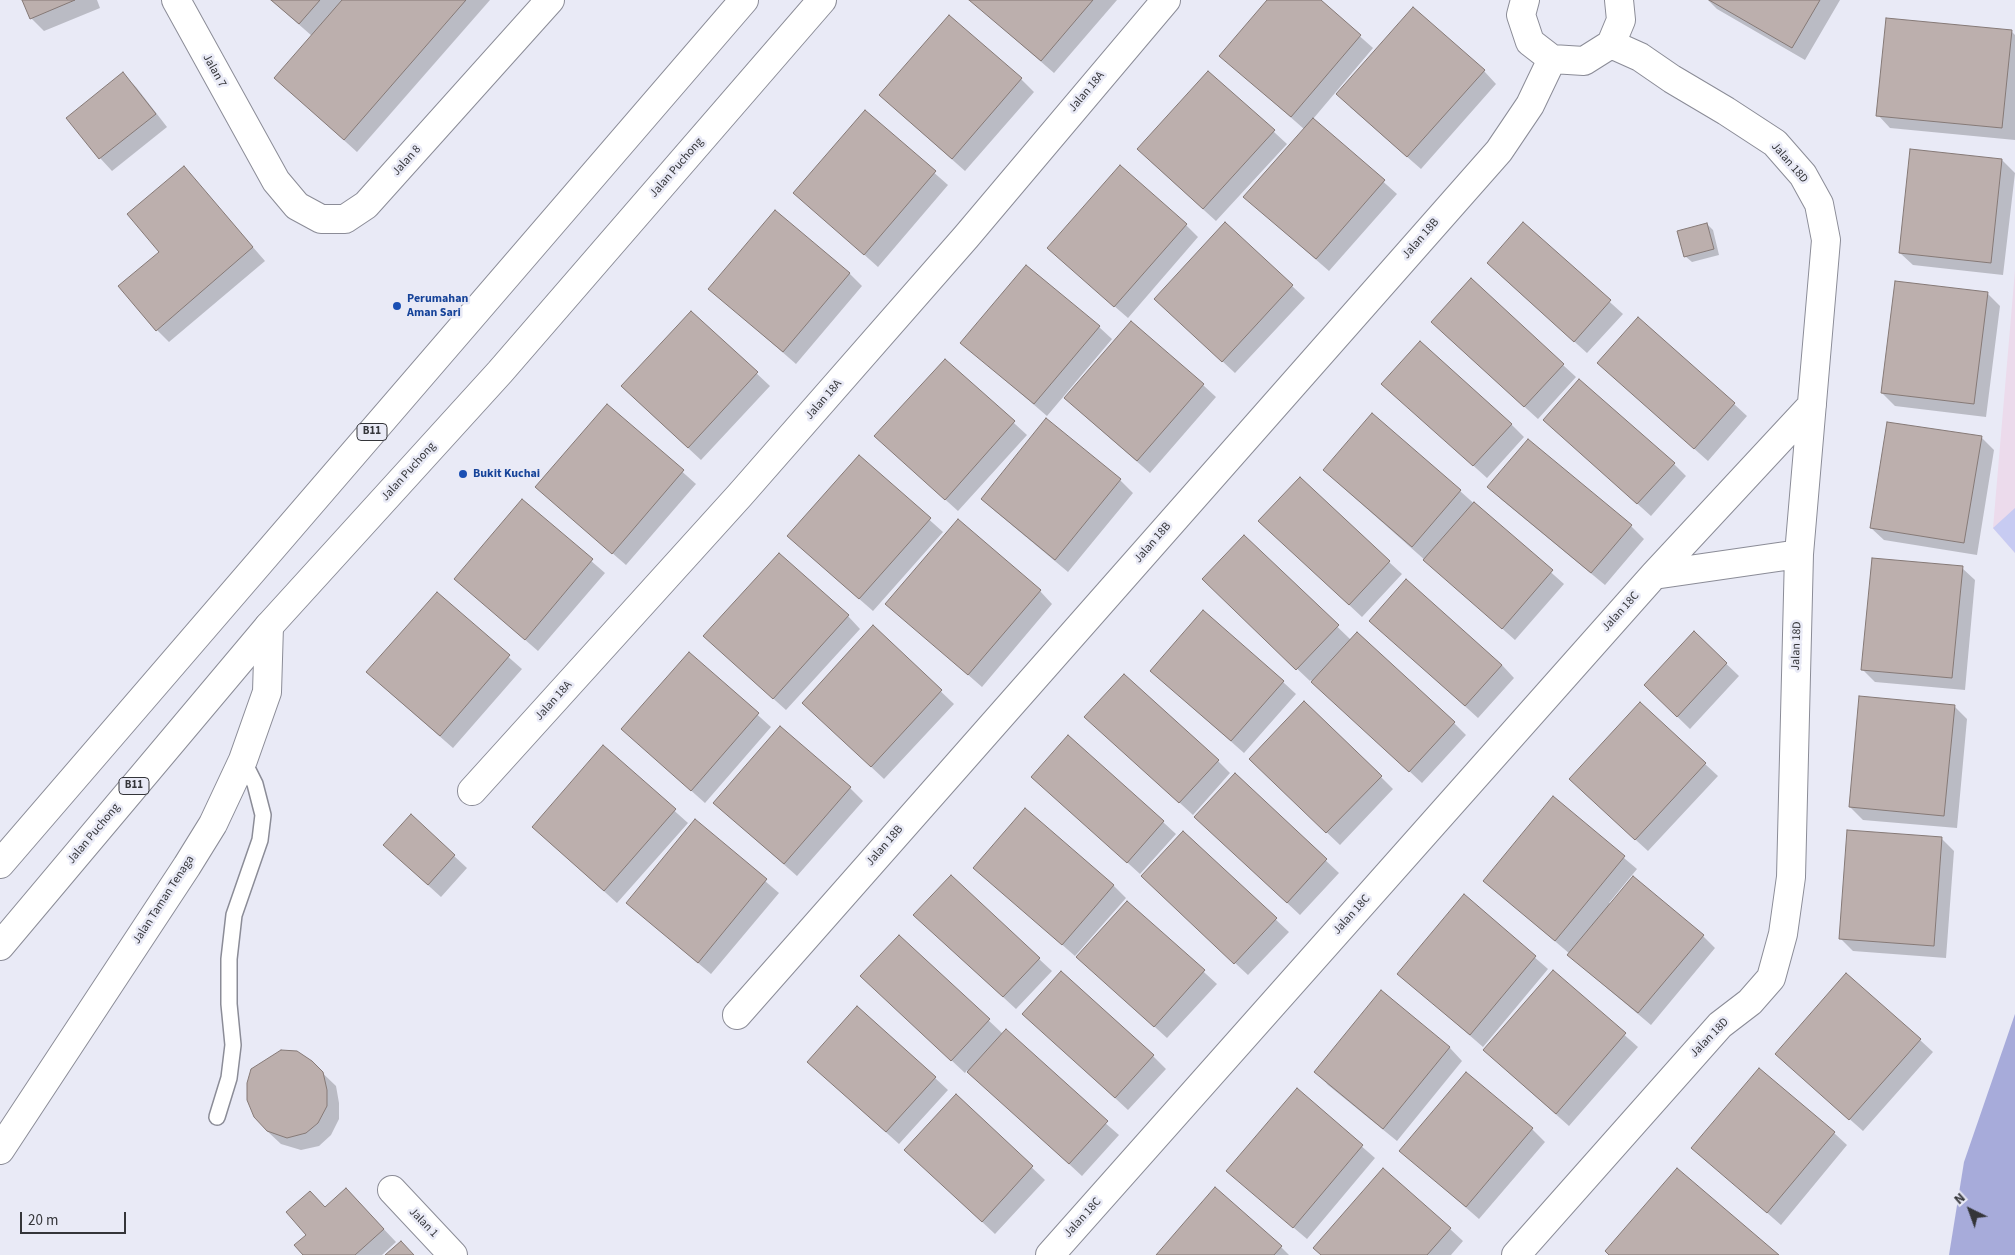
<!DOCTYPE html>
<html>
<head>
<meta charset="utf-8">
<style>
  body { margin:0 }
  #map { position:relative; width:2015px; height:1255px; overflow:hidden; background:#e9eaf6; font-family:"Source Sans 3",sans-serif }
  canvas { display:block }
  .north { position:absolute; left:1945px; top:1185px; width:50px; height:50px; -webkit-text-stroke:4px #e9eaf6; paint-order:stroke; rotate:318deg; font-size:14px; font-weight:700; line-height:20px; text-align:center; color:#343539 }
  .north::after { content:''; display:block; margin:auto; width:18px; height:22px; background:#343539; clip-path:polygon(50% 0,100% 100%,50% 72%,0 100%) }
  .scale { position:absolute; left:20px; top:1212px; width:106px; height:22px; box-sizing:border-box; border:2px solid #343539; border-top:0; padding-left:6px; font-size:15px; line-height:18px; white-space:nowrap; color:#343539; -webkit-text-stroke:4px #e9eaf6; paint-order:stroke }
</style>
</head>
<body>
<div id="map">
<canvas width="2015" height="1255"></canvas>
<div class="north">N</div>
<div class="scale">20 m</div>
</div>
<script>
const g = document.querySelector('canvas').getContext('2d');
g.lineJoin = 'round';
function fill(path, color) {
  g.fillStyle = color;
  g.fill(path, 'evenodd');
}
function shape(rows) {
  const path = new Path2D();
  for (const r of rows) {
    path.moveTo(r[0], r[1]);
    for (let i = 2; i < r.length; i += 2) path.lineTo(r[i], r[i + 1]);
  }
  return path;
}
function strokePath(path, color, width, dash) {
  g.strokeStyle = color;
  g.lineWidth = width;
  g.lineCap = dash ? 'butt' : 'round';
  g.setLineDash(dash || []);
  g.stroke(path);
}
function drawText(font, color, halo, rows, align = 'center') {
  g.font = font + ' "Source Sans 3",sans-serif';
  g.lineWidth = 5;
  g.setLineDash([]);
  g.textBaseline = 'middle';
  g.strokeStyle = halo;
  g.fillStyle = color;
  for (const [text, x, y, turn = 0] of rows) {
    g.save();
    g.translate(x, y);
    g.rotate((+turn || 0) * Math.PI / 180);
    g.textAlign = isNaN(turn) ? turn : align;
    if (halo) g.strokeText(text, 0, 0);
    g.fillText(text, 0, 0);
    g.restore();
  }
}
const education = shape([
  [2015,270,2015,553,1993,528]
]);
const green = shape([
  [2015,508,2015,553,1993,528]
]);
const forest = shape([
  [2015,1014,2015,1255,1949,1255,1964,1162]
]);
const shadow = shape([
  [24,0,97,0,100,8,44,31,31,18],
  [271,0,490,0,357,152,275,78,312,36],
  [970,0,1117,0,1054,73],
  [1268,0,1319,0,1373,48,1313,119,1397,194,1329,271,1258,209,1304,129,1221,56],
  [1708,0,1840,0,1805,60,1717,9],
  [2011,31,2015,35,2015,140,1890,128,1878,115],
  [1484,71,1496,84,1421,169,1350,107],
  [1209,72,1287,144,1216,221,1151,162],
  [123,74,136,87,167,127,112,171,100,158],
  [1021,79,1034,92,965,171,893,107],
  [865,112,948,185,878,267,795,193],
  [1911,151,2002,160,2015,173,2003,275,1913,265,1900,253],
  [184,168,265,261,169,342,157,330],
  [1524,224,1623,314,1587,353,1501,276],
  [1707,224,1713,230,1719,255,1692,262,1685,256],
  [1186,225,1198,237,1128,318,1061,260],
  [849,273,862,286,796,364,710,289],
  [1471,280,1576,377,1538,419,1445,335],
  [1292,286,1305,298,1235,373,1168,311],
  [1987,293,2000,306,1986,417,1895,406,1882,393],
  [691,312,770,386,701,460,635,399],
  [1099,327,1112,339,1047,416,962,343],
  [945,360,1027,435,958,511,889,449],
  [1611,375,1734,404,1747,416,1708,461],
  [1203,385,1216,397,1150,473,1079,411],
  [1396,396,1511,424,1524,437,1487,478],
  [607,405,696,484,626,565,536,487],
  [1544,420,1674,464,1686,476,1651,516],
  [1981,437,1994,450,1977,555,1884,540,1871,528],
  [859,457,943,532,873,611,802,549],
  [1120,480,1133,493,1068,572,995,511,982,499],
  [1338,483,1460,491,1564,584,1515,640],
  [1489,487,1631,526,1644,539,1605,585,1502,500],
  [522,501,605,573,538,651,455,579],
  [1273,534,1389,562,1402,574,1362,617],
  [1244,537,1351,640,1454,723,1466,735,1422,783,1311,680,1310,681,1216,592],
  [1962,568,1975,580,1965,690,1875,682,1862,669],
  [1040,591,1052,604,982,687,887,604],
  [437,594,522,669,453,748,381,685],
  [848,616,860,629,786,710,718,649],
  [1371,621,1502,665,1514,678,1478,718],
  [873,627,954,704,884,779,816,715],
  [1694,633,1739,676,1690,729,1658,698],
  [689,653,771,727,705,803,622,729],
  [1151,671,1283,682,1296,694,1244,753],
  [1954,706,1967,719,1957,828,1863,820,1850,807],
  [1099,729,1218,761,1230,773,1193,815],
  [603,747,688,823,617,903,533,827],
  [1705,764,1718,776,1648,851,1583,792],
  [1263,772,1381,777,1393,789,1340,845],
  [1235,775,1339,873,1300,915,1208,829],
  [1033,777,1163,822,1176,834,1140,874],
  [850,788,863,801,797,876,714,803],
  [1553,798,1637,869,1609,903,1703,936,1715,948,1651,1025,1582,967,1570,954,1484,881],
  [411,816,467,868,441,897,397,857],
  [695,821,779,893,711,974,627,903],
  [1183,833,1289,932,1248,975,1155,889],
  [1941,838,1954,851,1946,958,1853,951,1841,939],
  [988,880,1113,885,1126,898,1075,956],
  [1464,896,1548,969,1483,1047,1399,974],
  [1127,902,1217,984,1167,1038,1091,969],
  [928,928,1039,959,1052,971,1016,1009],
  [899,936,1003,1034,1119,1135,1082,1176,967,1070,965,1073,874,988],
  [1553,972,1638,1047,1569,1126,1498,1063],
  [1381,992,1450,1048,1462,1061,1397,1141,1328,1085,1316,1072],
  [1024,1014,1153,1056,1166,1069,1128,1110],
  [1920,1040,1933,1052,1863,1131,1776,1054],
  [311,1062,336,1086,339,1103,339,1119,331,1135,319,1146,301,1150,281,1144,267,1131],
  [821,1074,935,1078,948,1090,899,1144],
  [1297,1090,1375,1158,1307,1239,1241,1183],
  [956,1096,1045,1180,995,1234,918,1162],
  [1532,1129,1545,1142,1479,1219,1401,1151],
  [1834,1133,1847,1145,1781,1225,1693,1148],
  [346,1189,396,1242,382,1255,305,1255,308,1235,325,1208],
  [1450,1229,1463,1241,1451,1255,1322,1255],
  [1281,1247,1289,1255,1158,1255]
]);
const building = shape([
  [22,0,75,0,30,19,22,0],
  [271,0,320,0,299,24,271,0],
  [342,0,466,0,344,140,274,78,342,0],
  [969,0,1093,0,1041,61,969,0],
  [1267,0,1321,0,1361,35,1291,117,1219,56,1267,0],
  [1709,0,1820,0,1792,48,1709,0],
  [1413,7,1485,70,1407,157,1336,94,1413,7],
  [949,15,1022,78,952,159,879,95,949,15],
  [1886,18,2012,30,2002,128,1876,116,1886,18],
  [1208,71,1275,130,1203,209,1137,149,1208,71],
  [123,72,156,114,99,159,66,118,123,72],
  [865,110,936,171,864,255,793,193,865,110],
  [1313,118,1385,180,1316,259,1243,197,1313,118],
  [1910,149,2002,159,1991,263,1899,253,1910,149],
  [1120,165,1187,224,1114,307,1047,248,1120,165],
  [184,166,253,247,156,331,118,286,159,252,127,214,184,166],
  [775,210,850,273,783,352,708,289,775,210],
  [1225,222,1293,285,1222,362,1154,299,1225,222],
  [1523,222,1611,300,1574,342,1487,263,1523,222],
  [1707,223,1714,249,1684,257,1677,231,1707,223],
  [1026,265,1100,326,1034,404,960,343,1026,265],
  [1471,278,1564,364,1524,407,1431,322,1471,278],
  [1895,281,1988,292,1974,404,1881,393,1895,281],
  [691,311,758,372,688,448,621,386,691,311],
  [1638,317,1735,403,1694,449,1597,363,1638,317],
  [1131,321,1204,384,1137,461,1064,398,1131,321],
  [1420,341,1512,424,1473,466,1381,384,1420,341],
  [945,359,1015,421,945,500,874,436,945,359],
  [1579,379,1675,463,1637,504,1543,420,1579,379],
  [607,404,684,470,612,554,535,487,607,404],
  [1372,413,1461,490,1412,547,1323,470,1372,413],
  [1046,418,1121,479,1055,560,981,499,1046,418],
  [1887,422,1982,436,1964,543,1870,528,1887,422],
  [1528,439,1632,525,1591,573,1487,487,1528,439],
  [859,455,931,518,859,599,787,536,859,455],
  [1300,477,1390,561,1349,605,1258,521,1300,477],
  [522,499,593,559,525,640,454,579,522,499],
  [1474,502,1553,570,1502,629,1423,560,1474,502],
  [958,519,1041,590,968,675,885,604,958,519],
  [1244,535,1339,625,1296,670,1202,579,1244,535],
  [779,553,849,615,773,699,703,636,779,553],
  [1872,558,1963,566,1952,678,1861,670,1872,558],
  [1406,579,1502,665,1465,706,1369,621,1406,579],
  [437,592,510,655,440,736,366,672,437,592],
  [1203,610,1284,681,1231,741,1150,671,1203,610],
  [873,625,942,690,871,767,802,703,873,625],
  [1694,631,1727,663,1677,717,1644,685,1694,631],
  [1357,632,1455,722,1409,772,1311,682,1357,632],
  [689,652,759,713,691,791,621,729,689,652],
  [1124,674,1219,760,1179,803,1084,717,1124,674],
  [1859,696,1955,705,1944,816,1849,807,1859,696],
  [1304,701,1382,776,1326,833,1249,759,1304,701],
  [1640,702,1706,763,1635,840,1569,779,1640,702],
  [780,726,851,787,784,864,713,803,780,726],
  [1068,735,1164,821,1127,863,1031,777,1068,735],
  [603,745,676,809,604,891,532,827,603,745],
  [1235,773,1327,859,1287,903,1194,817,1235,773],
  [1553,796,1625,856,1555,941,1483,881,1553,796],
  [1025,808,1114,885,1062,945,973,868,1025,808],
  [411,814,455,855,428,885,383,845,411,814],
  [695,819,767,879,698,963,626,903,695,819],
  [1847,830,1942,837,1934,946,1839,939,1847,830],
  [1183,831,1277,918,1234,964,1141,876,1183,831],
  [951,875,1040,958,1003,997,913,915,951,875],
  [1633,876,1704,935,1638,1013,1567,955,1633,876],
  [1464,894,1536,956,1470,1035,1397,974,1464,894],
  [1127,901,1205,970,1154,1027,1076,957,1127,901],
  [899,935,990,1019,951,1061,860,976,899,935],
  [1553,970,1626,1033,1556,1114,1483,1050,1553,970],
  [1061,971,1154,1055,1115,1098,1022,1014,1061,971],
  [1846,973,1921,1039,1849,1120,1775,1054,1846,973],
  [1381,990,1450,1047,1383,1129,1314,1072,1381,990],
  [857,1006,936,1077,886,1132,807,1062,857,1006],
  [1006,1029,1108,1121,1069,1164,967,1072,1006,1029],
  [281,1050,297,1051,312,1061,323,1072,327,1090,327,1106,318,1123,306,1133,287,1138,267,1131,254,1117,247,1100,247,1083,251,1069,281,1050],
  [1759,1068,1835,1132,1767,1213,1691,1148,1759,1068],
  [1466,1072,1533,1128,1466,1207,1399,1151,1466,1072],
  [1297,1088,1363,1145,1293,1228,1226,1171,1297,1088],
  [956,1094,1033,1166,982,1222,904,1150,956,1094],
  [1383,1168,1451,1228,1427,1255,1321,1255,1313,1248,1383,1168],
  [1677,1168,1779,1255,1609,1255,1605,1251,1677,1168],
  [1215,1187,1282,1246,1274,1255,1156,1255,1215,1187],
  [346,1188,384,1229,355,1255,303,1255,294,1245,306,1235,286,1212,310,1191,325,1207,346,1188],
  [401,1241,414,1255,385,1255,401,1241]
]);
const service = shape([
  [217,1117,229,1078,233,1045,229,1004,229,959,234,915,260,840,263,815,255,784,243,760]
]);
const minor = shape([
  [176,0,276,181,297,206,321,219,345,219,366,205,550,0],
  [1525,0,1521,15,1530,42,1552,59,1584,61,1611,44,1621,20,1619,0],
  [1654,575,1799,554],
  [472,791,740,495,966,237,1166,0],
  [737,1015,1499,151,1530,105,1552,59],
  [0,1150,187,866,213,824,243,760,267,692,269,626],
  [392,1190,453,1255],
  [1050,1255,1654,575,1812,405],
  [1516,1255,1720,1025,1750,1002,1771,978,1783,934,1791,877,1799,554,1826,240,1819,204,1803,175,1775,143,1726,111,1672,79,1640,57,1611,44]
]);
const primary = shape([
  [0,864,744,0],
  [0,946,269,626,500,372,822,0]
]);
const markers = [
  [397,306,5,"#1a4fb4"],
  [463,474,5,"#1a4fb4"]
];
const shields = [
  [372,432,30],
  [134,786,30]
];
const shieldNames = [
  ["B11",372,432],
  ["B11",134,786]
];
const streetNames = [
  ["Jalan 7",214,71,61],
  ["Jalan 18A",1087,92,-50],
  ["Jalan 8",407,161,-48],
  ["Jalan 18D",1789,163,49],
  ["Jalan Puchong",677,168,-49],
  ["Jalan 18B",1421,239,-49],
  ["Jalan 18A",824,400,-49],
  ["Jalan Puchong",409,472,-48],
  ["Jalan 18B",1153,543,-49],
  ["Jalan 18C",1621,612,-48],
  ["Jalan 18D",1797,646,-88],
  ["Jalan 18A",554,701,-48],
  ["Jalan Puchong",94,834,-50],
  ["Jalan 18B",885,846,-49],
  ["Jalan Taman Tenaga",164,900,-57],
  ["Jalan 18C",1352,915,-48],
  ["Jalan 18D",1710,1038,-46],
  ["Jalan 18C",1083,1218,-48],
  ["Jalan 1",423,1223,46]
];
const transitNames = [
  ["Perumahan",407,299],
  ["Aman Sari",407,313],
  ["Bukit Kuchai",473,474]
];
fill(education, '#ecdbec');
fill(green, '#c7cbf2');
fill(forest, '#a7abda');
fill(shadow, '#0003');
fill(building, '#bcafad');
strokePath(building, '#857976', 1);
strokePath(service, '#8b8c97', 18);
strokePath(minor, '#8b8c97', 30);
strokePath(primary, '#8b8c97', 30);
strokePath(service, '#fff', 15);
strokePath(minor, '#fff', 28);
strokePath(primary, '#fff', 28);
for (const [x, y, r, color] of markers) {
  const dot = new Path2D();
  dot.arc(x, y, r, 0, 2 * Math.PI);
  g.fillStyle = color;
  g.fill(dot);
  strokePath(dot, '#e9eaf6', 2);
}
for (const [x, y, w] of shields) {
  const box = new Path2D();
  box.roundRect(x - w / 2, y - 8.5, w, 17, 4);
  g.fillStyle = '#e9eaf6';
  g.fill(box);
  strokePath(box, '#343539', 1);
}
drawText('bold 11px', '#343539', null, shieldNames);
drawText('12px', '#343539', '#e9eaf6', streetNames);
drawText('bold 12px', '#164399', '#e9eaf6', transitNames, 'left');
</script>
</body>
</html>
